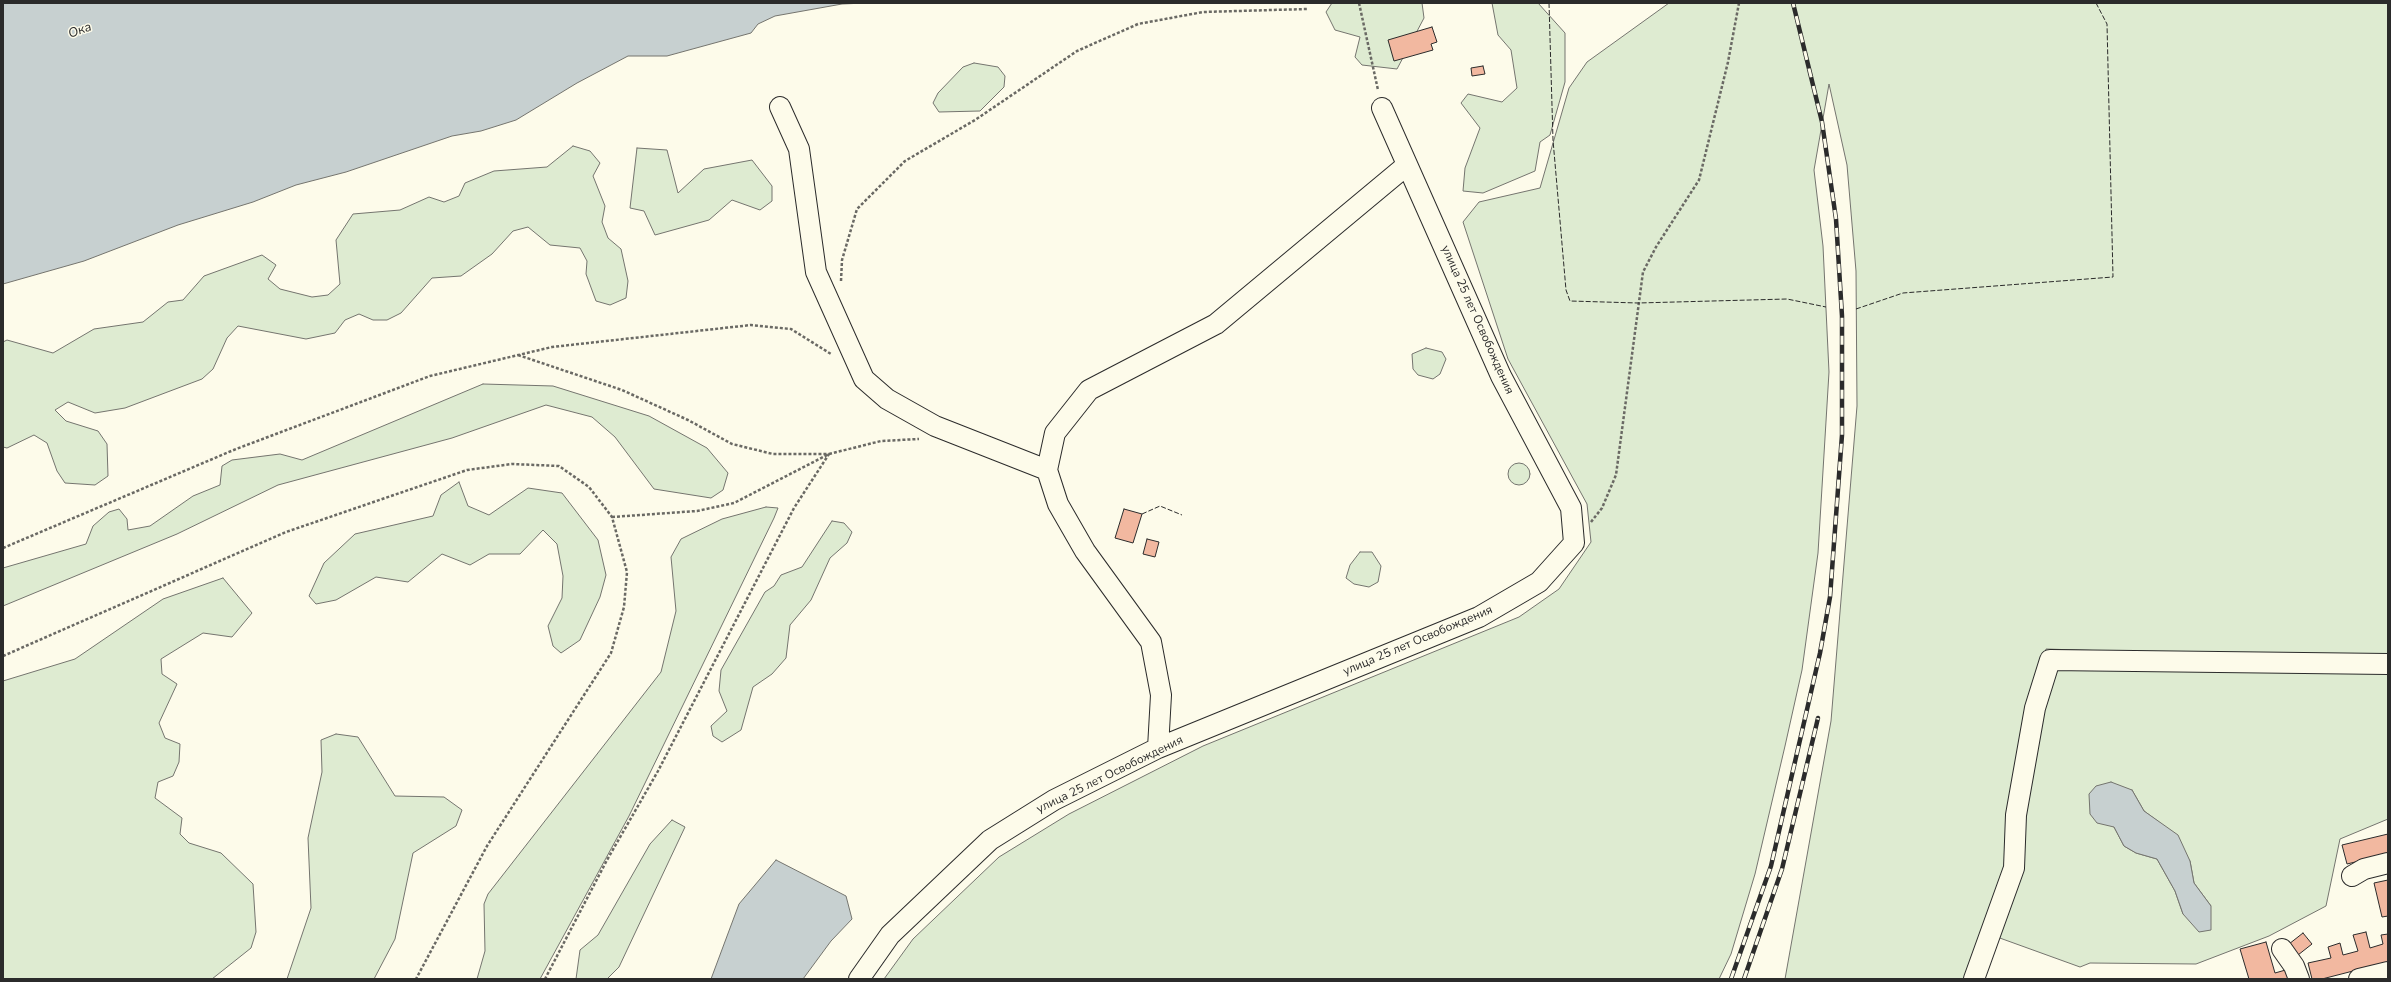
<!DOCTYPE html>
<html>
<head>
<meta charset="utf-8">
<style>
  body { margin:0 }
  #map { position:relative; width:2391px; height:982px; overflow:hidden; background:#fdfbea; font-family:"Nunito Sans",sans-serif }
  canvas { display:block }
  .frame { position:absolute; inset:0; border:4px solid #2b2b2b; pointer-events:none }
</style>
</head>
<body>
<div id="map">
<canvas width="2391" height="982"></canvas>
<div class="frame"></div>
</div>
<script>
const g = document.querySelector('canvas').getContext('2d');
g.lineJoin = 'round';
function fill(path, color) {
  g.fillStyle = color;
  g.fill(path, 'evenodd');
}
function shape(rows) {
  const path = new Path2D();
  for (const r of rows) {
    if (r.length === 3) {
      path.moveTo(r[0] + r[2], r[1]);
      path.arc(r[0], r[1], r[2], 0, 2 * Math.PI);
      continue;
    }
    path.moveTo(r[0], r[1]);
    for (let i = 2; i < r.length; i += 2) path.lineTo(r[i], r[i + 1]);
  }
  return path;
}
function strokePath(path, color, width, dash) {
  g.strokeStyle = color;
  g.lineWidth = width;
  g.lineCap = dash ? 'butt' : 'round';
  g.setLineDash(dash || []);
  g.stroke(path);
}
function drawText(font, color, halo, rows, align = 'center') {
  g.font = font + ' "Nunito Sans",sans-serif';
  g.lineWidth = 3;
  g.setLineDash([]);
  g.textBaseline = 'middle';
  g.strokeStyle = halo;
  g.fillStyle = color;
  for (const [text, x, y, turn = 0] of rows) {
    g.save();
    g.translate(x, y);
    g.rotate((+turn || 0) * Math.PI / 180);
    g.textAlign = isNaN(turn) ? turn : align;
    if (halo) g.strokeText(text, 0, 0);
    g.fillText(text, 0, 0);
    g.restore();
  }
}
const green = shape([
  [1332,3,1422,3,1424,18,1397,69,1362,65,1355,57,1360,37,1335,30,1326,12,1332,3],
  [1492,3,1538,3,1565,33,1565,82,1550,135,1540,142,1535,171,1483,193,1463,191,1465,168,1480,128,1461,103,1468,94,1502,102,1517,88,1511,50,1498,35,1492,3],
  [1669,3,2388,3,2388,660,2046,649,2030,707,2010,868,1970,979,1785,979,1831,721,1857,406,1856,271,1847,165,1829,84,1814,170,1823,246,1829,372,1818,553,1802,670,1785,746,1755,874,1731,954,1719,979,884,979,913,939,999,857,1069,814,1203,746,1519,617,1559,589,1591,542,1587,504,1508,359,1463,222,1479,202,1540,188,1569,88,1587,62,1669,3],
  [974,63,998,67,1005,76,1004,87,980,111,939,112,933,103,938,93,963,67,974,63],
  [573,146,590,151,600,163,593,176,605,206,602,222,608,238,621,249,628,281,626,298,610,305,596,301,586,274,587,261,580,248,550,245,528,227,513,231,492,254,461,276,432,278,401,313,387,320,373,320,359,314,345,320,335,333,306,339,238,326,227,338,213,369,202,379,125,408,95,413,68,402,55,410,66,421,98,431,107,444,108,476,95,485,65,483,57,471,47,443,34,435,7,448,3,447,3,342,7,340,53,353,94,329,143,322,168,302,183,300,204,276,262,255,276,265,268,279,280,289,312,297,328,295,340,284,336,240,353,214,400,210,429,197,444,202,459,196,465,183,494,171,547,167,573,146],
  [637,148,667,150,678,193,704,169,752,160,772,186,772,201,760,210,732,200,709,220,655,235,644,211,630,208,637,148],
  [1426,348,1442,352,1446,359,1440,374,1433,379,1418,375,1413,369,1412,354,1426,348],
  [483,384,553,386,649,416,707,448,728,473,723,490,711,498,654,489,615,437,592,417,546,405,452,438,278,485,177,534,3,606,3,568,86,544,93,526,109,512,119,509,127,519,128,530,150,526,193,496,220,485,222,466,232,460,280,454,302,460,483,384],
  [1519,474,11],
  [459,482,468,506,489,515,528,488,562,493,598,540,606,575,600,597,580,640,561,653,553,646,548,626,562,598,563,576,557,544,543,530,520,554,489,554,470,565,442,554,408,582,376,577,336,600,316,604,309,596,324,563,355,534,433,516,441,495,459,482],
  [766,507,778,508,774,518,629,816,540,979,477,979,485,951,484,904,488,894,661,672,676,611,671,557,681,539,722,519,766,507],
  [832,521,844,523,852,532,847,543,830,558,811,600,790,625,786,658,772,674,753,687,741,730,722,742,713,736,711,726,727,711,719,691,721,670,765,592,774,586,781,575,802,567,832,521],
  [1360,552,1372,552,1381,566,1378,582,1369,587,1354,584,1346,578,1350,565,1360,552],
  [223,578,252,613,232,637,203,633,161,659,162,674,177,684,159,723,165,738,180,744,179,762,173,776,158,782,155,798,182,818,180,834,189,843,221,853,253,884,256,932,251,948,212,979,3,979,3,681,75,659,163,599,223,578],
  [2054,665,2388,670,2388,819,2340,839,2326,906,2269,936,2196,964,2090,963,2080,967,1997,937,2020,814,2054,665],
  [2132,790,2144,811,2159,822,2190,861,2194,883,2211,906,2183,914,2175,891,2157,859,2136,853,2124,846,2114,827,2132,790],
  [336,734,358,737,395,796,444,797,462,810,456,826,413,853,395,939,374,979,287,979,311,908,308,838,322,772,321,740,336,734],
  [672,820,685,827,619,967,607,979,576,979,580,950,598,935,650,844,672,820]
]);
const water = shape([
  [3,3,865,3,842,4,775,16,758,24,751,33,667,56,628,56,577,83,516,120,481,131,452,136,346,172,296,185,253,202,178,225,84,261,3,284,3,3],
  [2111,782,2132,790,2144,811,2178,835,2190,861,2194,883,2211,906,2211,930,2199,932,2183,914,2175,891,2157,859,2136,853,2124,846,2114,827,2097,823,2090,814,2089,794,2096,786,2111,782],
  [776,860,846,896,852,919,831,941,803,979,711,979,739,904,776,860]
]);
const building = shape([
  [1432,27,1437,42,1431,44,1433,50,1394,61,1388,40,1432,27],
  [1483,66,1485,74,1472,76,1471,68,1483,66],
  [1124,509,1142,514,1133,543,1115,538,1124,509],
  [1147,539,1159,542,1155,557,1143,554,1147,539],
  [2388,834,2388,854,2347,864,2342,845,2388,834],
  [2388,880,2388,916,2382,917,2374,883,2388,880],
  [2366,932,2370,948,2383,944,2381,935,2388,934,2388,962,2322,979,2312,979,2308,963,2331,958,2328,947,2340,943,2343,955,2358,951,2353,935,2366,932],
  [2303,933,2312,944,2298,955,2289,944,2303,933],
  [2266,942,2275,973,2289,969,2292,979,2249,979,2240,949,2266,942]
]);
const path = shape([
  [1359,3,1378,90],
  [841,281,842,260,857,209,905,161,975,120,1077,51,1138,24,1203,12,1307,9],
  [518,355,622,390,688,420,732,444,773,454,829,454,794,508,658,771,607,860,545,979],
  [612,517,697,511,734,503,829,454,881,441,919,439],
  [1591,522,1602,508,1616,475,1643,272,1656,247,1699,180,1728,62,1739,3],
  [3,548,236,449,430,376,552,347,751,325,791,329,831,354],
  [3,656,286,532,467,470,512,464,559,466,589,487,612,517,627,572,624,607,611,653,487,846,416,979]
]);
const minor = shape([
  [780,107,799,149,816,272,864,379,887,399,935,426,1047,470],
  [1158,748,1161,695,1151,642,1085,551,1058,504,1047,470,1055,433,1089,390,1216,324,1407,165],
  [2352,876,2364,869,2388,863],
  [2282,949,2294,966,2299,979],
  [859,979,890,935,990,840,1054,800,1158,748,1479,617,1539,582,1574,543,1571,508,1501,376,1382,108],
  [1974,979,2014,868,2016,815,2035,708,2050,660,2388,664],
  [2359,979,2388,972]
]);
const rail = shape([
  [1731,979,1771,866,1820,653,1830,597,1842,435,1842,316,1836,219,1822,122,1793,3],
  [1744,979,1782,869,1818,718]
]);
const fence = shape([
  [1549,3,1553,140,1566,290,1570,301,1638,303,1787,299,1826,307],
  [1856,309,1903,293,2113,277,2107,24,2096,3],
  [1142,514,1160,506,1182,515]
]);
const streetNames = [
  ["улица 25 лет Освобождения",1477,320,66],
  ["улица 25 лет Освобождения",1418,641,-23],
  ["улица 25 лет Освобождения",1110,775,-26]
];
const waterNames = [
  ["Ока",80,31,-20]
];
fill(green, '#deebd1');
strokePath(green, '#74746e', 1);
fill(water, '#c7d0d0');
strokePath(water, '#74746e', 1);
fill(building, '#f2b8a0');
strokePath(building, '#2b2b2b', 1);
strokePath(minor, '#2b2b2b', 22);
strokePath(path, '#6a6964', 2.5, [3, 2]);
strokePath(minor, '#fdfbea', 20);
strokePath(rail, '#2b2b2b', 4.5);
strokePath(rail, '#fdfbea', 3, [9]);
strokePath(fence, '#2b2b2b', 1, [5, 2]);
drawText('12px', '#2b2b2b', '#fdfbea', streetNames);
drawText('italic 13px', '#2b2b2b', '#fdfbea', waterNames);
</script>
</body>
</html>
